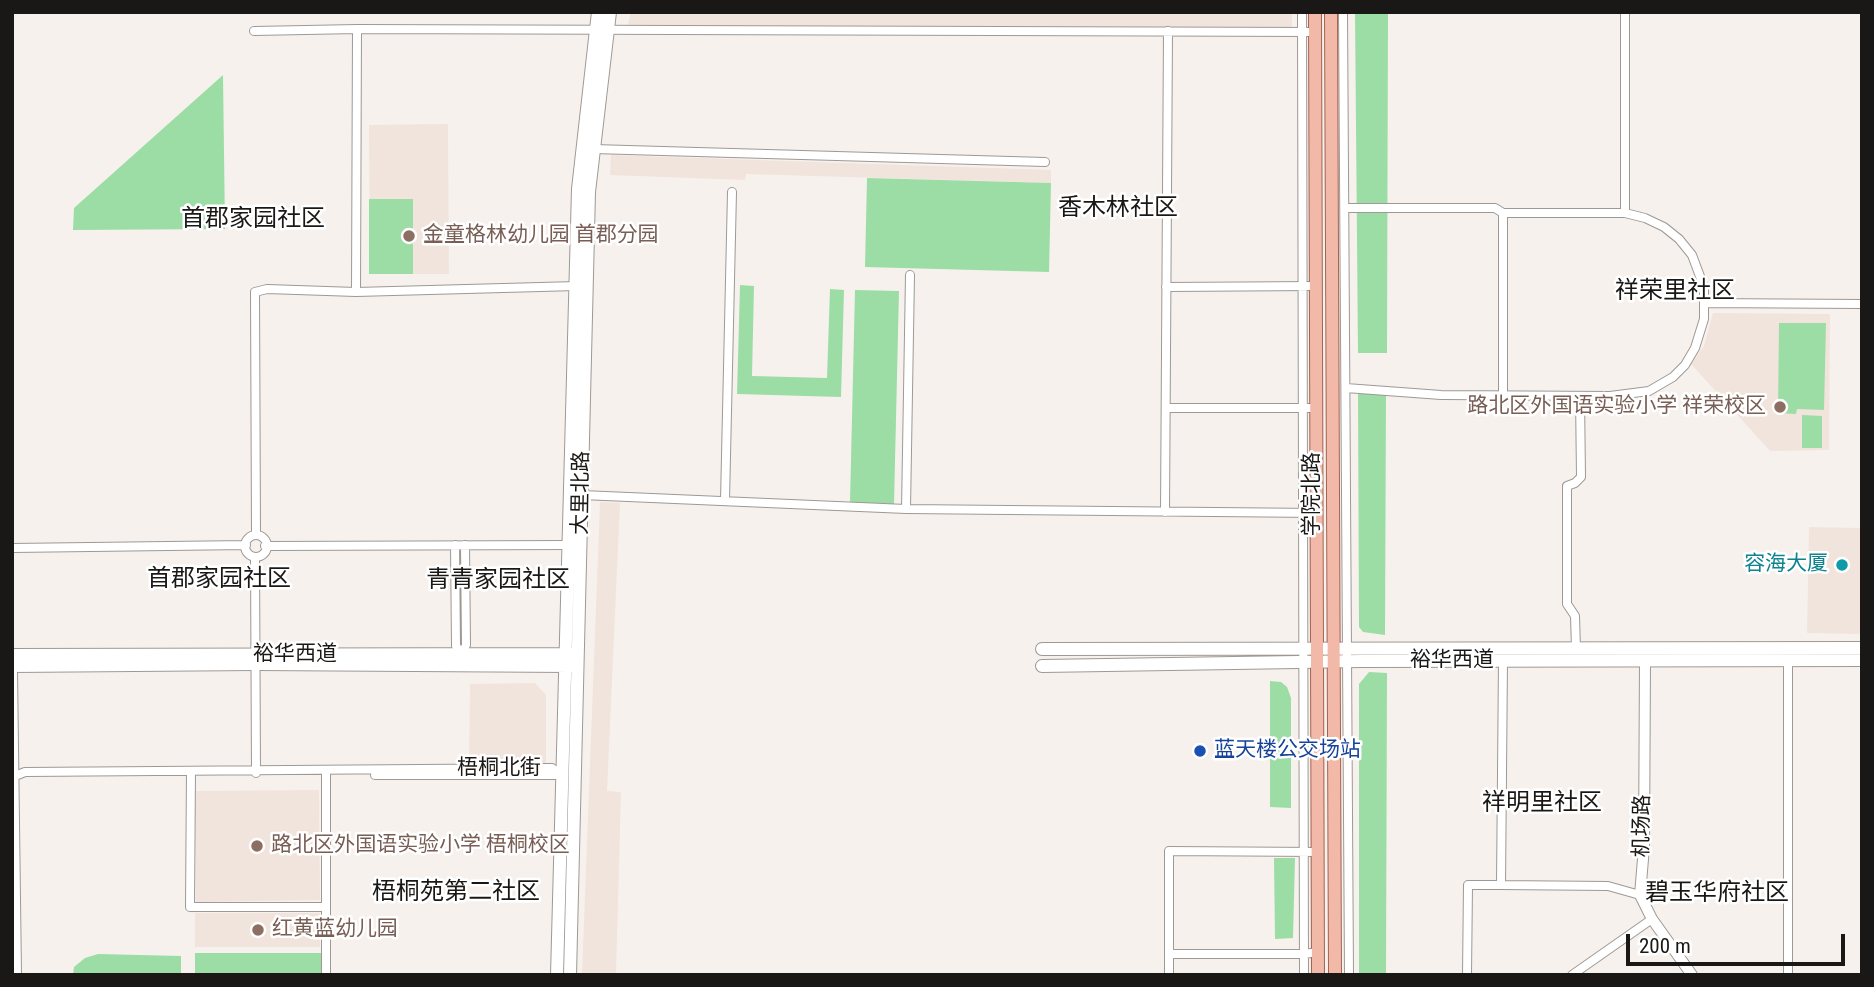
<!DOCTYPE html>
<html>
<head>
<meta charset="utf-8">
<style>
  body { margin:0 }
  #map { position:relative; width:1874px; height:987px; overflow:hidden; background:#f7f1ed; font-family:"Roboto Condensed",sans-serif }
  canvas { display:block }
  .frame { position:absolute; inset:0; border:14px solid #1a1817; pointer-events:none }
  .scale { position:absolute; left:1626px; top:934px; width:219px; height:32px; box-sizing:border-box; border:4px solid #1a1817; border-top:0; padding-left:9px; font-size:21px; line-height:24px; white-space:nowrap; color:#1a1817; -webkit-text-stroke:5px #fff; paint-order:stroke }
</style>
</head>
<body>
<div id="map">
<canvas width="1874" height="987"></canvas>
<div class="frame"></div>
<div class="scale">200 m</div>
</div>
<script>
const g = document.querySelector('canvas').getContext('2d');
g.lineJoin = 'round';
function fill(path, color) {
  g.fillStyle = color;
  g.fill(path, 'evenodd');
}
function shape(rows) {
  const path = new Path2D();
  for (const r of rows) {
    if (r.length === 3) {
      path.moveTo(r[0] + r[2], r[1]);
      path.arc(r[0], r[1], r[2], 0, 2 * Math.PI);
      continue;
    }
    path.moveTo(r[0], r[1]);
    for (let i = 2; i < r.length; i += 2) path.lineTo(r[i], r[i + 1]);
  }
  return path;
}
function strokePath(path, color, width, dash) {
  g.strokeStyle = color;
  g.lineWidth = width;
  g.lineCap = dash ? 'butt' : 'round';
  g.setLineDash(dash || []);
  g.stroke(path);
}
function drawText(font, color, halo, rows, align = 'center') {
  g.font = font + ' "Roboto Condensed","Noto Sans SC",sans-serif';
  g.lineWidth = 5;
  g.setLineDash([]);
  g.textBaseline = 'middle';
  g.strokeStyle = halo;
  g.fillStyle = color;
  for (const [text, x, y, turn = 0] of rows) {
    g.save();
    g.translate(x, y);
    g.rotate((+turn || 0) * Math.PI / 180);
    g.textAlign = isNaN(turn) ? turn : align;
    if (halo) g.strokeText(text, 0, 0);
    g.fillText(text, 0, 0);
    g.restore();
  }
}
const built = shape([
  [631,12,1292,12,1292,29,626,31],
  [448,124,449,274,370,274,369,125],
  [611,155,1051,170,1051,183,746,174,745,180,610,175],
  [1713,313,1830,314,1829,450,1770,451,1691,364,1704,346],
  [600,502,620,503,607,791,621,792,616,975,582,975],
  [1809,527,1862,528,1862,634,1807,633],
  [535,683,546,695,546,766,469,767,470,684],
  [319,790,320,900,196,902,195,791],
  [195,913,320,913,320,947,195,947]
]);
const green = shape([
  [1355,12,1388,12,1387,353,1358,353],
  [223,75,225,229,73,230,74,208],
  [867,178,1051,183,1049,272,865,267],
  [369,199,413,199,413,274,369,274],
  [740,285,754,286,752,376,827,378,830,289,844,290,841,397,737,394],
  [855,290,899,291,894,504,850,503],
  [1779,323,1826,323,1824,410,1797,409,1796,414,1778,413],
  [1386,392,1385,635,1363,632,1359,627,1358,393],
  [1802,415,1822,416,1822,448,1802,448],
  [1369,672,1387,673,1386,975,1359,975,1359,684],
  [1270,681,1281,682,1287,687,1291,698,1291,808,1270,807],
  [1274,858,1295,858,1293,938,1275,939],
  [195,953,321,953,321,975,195,975],
  [98,954,181,956,181,975,73,975,74,967,85,958]
]);
const minor = shape([
  [1302,12,1304,975],
  [1343,12,1349,975],
  [1625,12,1625,213],
  [254,31,357,29,1315,32],
  [593,149,1045,162],
  [1345,208,1495,208,1503,213],
  [1166,287,1316,286],
  [356,292,357,29],
  [1705,303,1862,304],
  [1346,388,1441,395,1610,396,1649,391,1673,377,1685,365,1695,348,1704,319,1704,287,1692,255,1679,239,1664,227,1645,218,1625,213,1503,213,1503,395],
  [1166,408,1317,408],
  [582,495,906,509,1317,513],
  [725,500,732,192],
  [906,509,910,275],
  [1165,512,1168,31],
  [256,534,255,292,267,289,356,292,577,286],
  [256,546,11],
  [455,545,456,646,462,654],
  [265,546,570,545],
  [12,548,246,545],
  [255,558,256,773],
  [1576,649,1575,616,1567,604,1567,486,1575,483,1581,477,1580,396],
  [462,654,466,645,465,545],
  [1503,661,1501,885,1608,886,1640,895],
  [1788,661,1788,975],
  [326,770,326,975],
  [191,771,190,907,325,907],
  [375,775,561,775],
  [15,776,25,772,552,768,561,775],
  [1169,954,1304,954,1318,952],
  [1169,975,1169,851,1318,852],
  [1467,975,1468,885,1501,885],
  [1572,975,1652,919]
]);
const tertiary = shape([
  [1645,661,1644,847,1640,895,1652,919,1692,975],
  [12,671,16,975]
]);
const secondary = shape([
  [1042,649,1862,648],
  [12,655,573,654],
  [12,666,256,664,572,666],
  [1042,666,1362,661,1862,660],
  [557,975,578,189,598,12],
  [570,975,589,192,610,12]
]);
const primary = shape([
  [1315,12,1318,975],
  [1331,12,1335,975]
]);
const markers = [
  [409,236,7,"#8d6e63"],
  [1780,407,7,"#8d6e63"],
  [1842,565,7,"#0f9aa8"],
  [1200,751,7,"#1a4fb4"],
  [257,846,7,"#8d6e63"],
  [258,930,7,"#8d6e63"]
];
const educationNames = [
  ["金童格林幼儿园 首郡分园",423,236],
  ["路北区外国语实验小学 祥荣校区",1766,407,"right"],
  ["路北区外国语实验小学 梧桐校区",271,846],
  ["红黄蓝幼儿园",272,930]
];
const streetNames = [
  ["大里北路",582,493,-89],
  ["学院北路",1313,494,-90],
  ["裕华西道",295,655],
  ["裕华西道",1452,661],
  ["梧桐北街",499,769],
  ["机场路",1643,826,-89]
];
const cultureNames = [
  ["容海大厦",1828,565]
];
const transitNames = [
  ["蓝天楼公交场站",1214,751]
];
const quarterNames = [
  ["香木林社区",1118,209],
  ["首郡家园社区",253,220],
  ["祥荣里社区",1675,292],
  ["首郡家园社区",219,580],
  ["青青家园社区",498,581],
  ["祥明里社区",1542,804],
  ["梧桐苑第二社区",456,893],
  ["碧玉华府社区",1717,894]
];
fill(built, '#f1e4dc');
fill(green, '#9bdda5');
strokePath(minor, '#9e9995', 10);
strokePath(tertiary, '#9e9995', 12);
strokePath(secondary, '#9e9995', 14);
strokePath(primary, '#a16351', 14);
strokePath(minor, '#fff', 8);
strokePath(tertiary, '#fff', 10);
strokePath(secondary, '#fff', 12);
strokePath(primary, '#f2b9a9', 12);
for (const [x, y, r, color] of markers) {
  const dot = new Path2D();
  dot.arc(x, y, r, 0, 2 * Math.PI);
  g.fillStyle = color;
  g.fill(dot);
  strokePath(dot, '#fff', 2.5);
}
drawText('21px', '#785e54', '#fff', educationNames, 'left');
drawText('21px', '#1a1817', '#fff', streetNames);
drawText('21px', '#0d838f', '#fff', cultureNames, 'right');
drawText('21px', '#164399', '#fff', transitNames, 'left');
drawText('24px', '#1a1817', '#fff', quarterNames);
</script>
</body>
</html>
